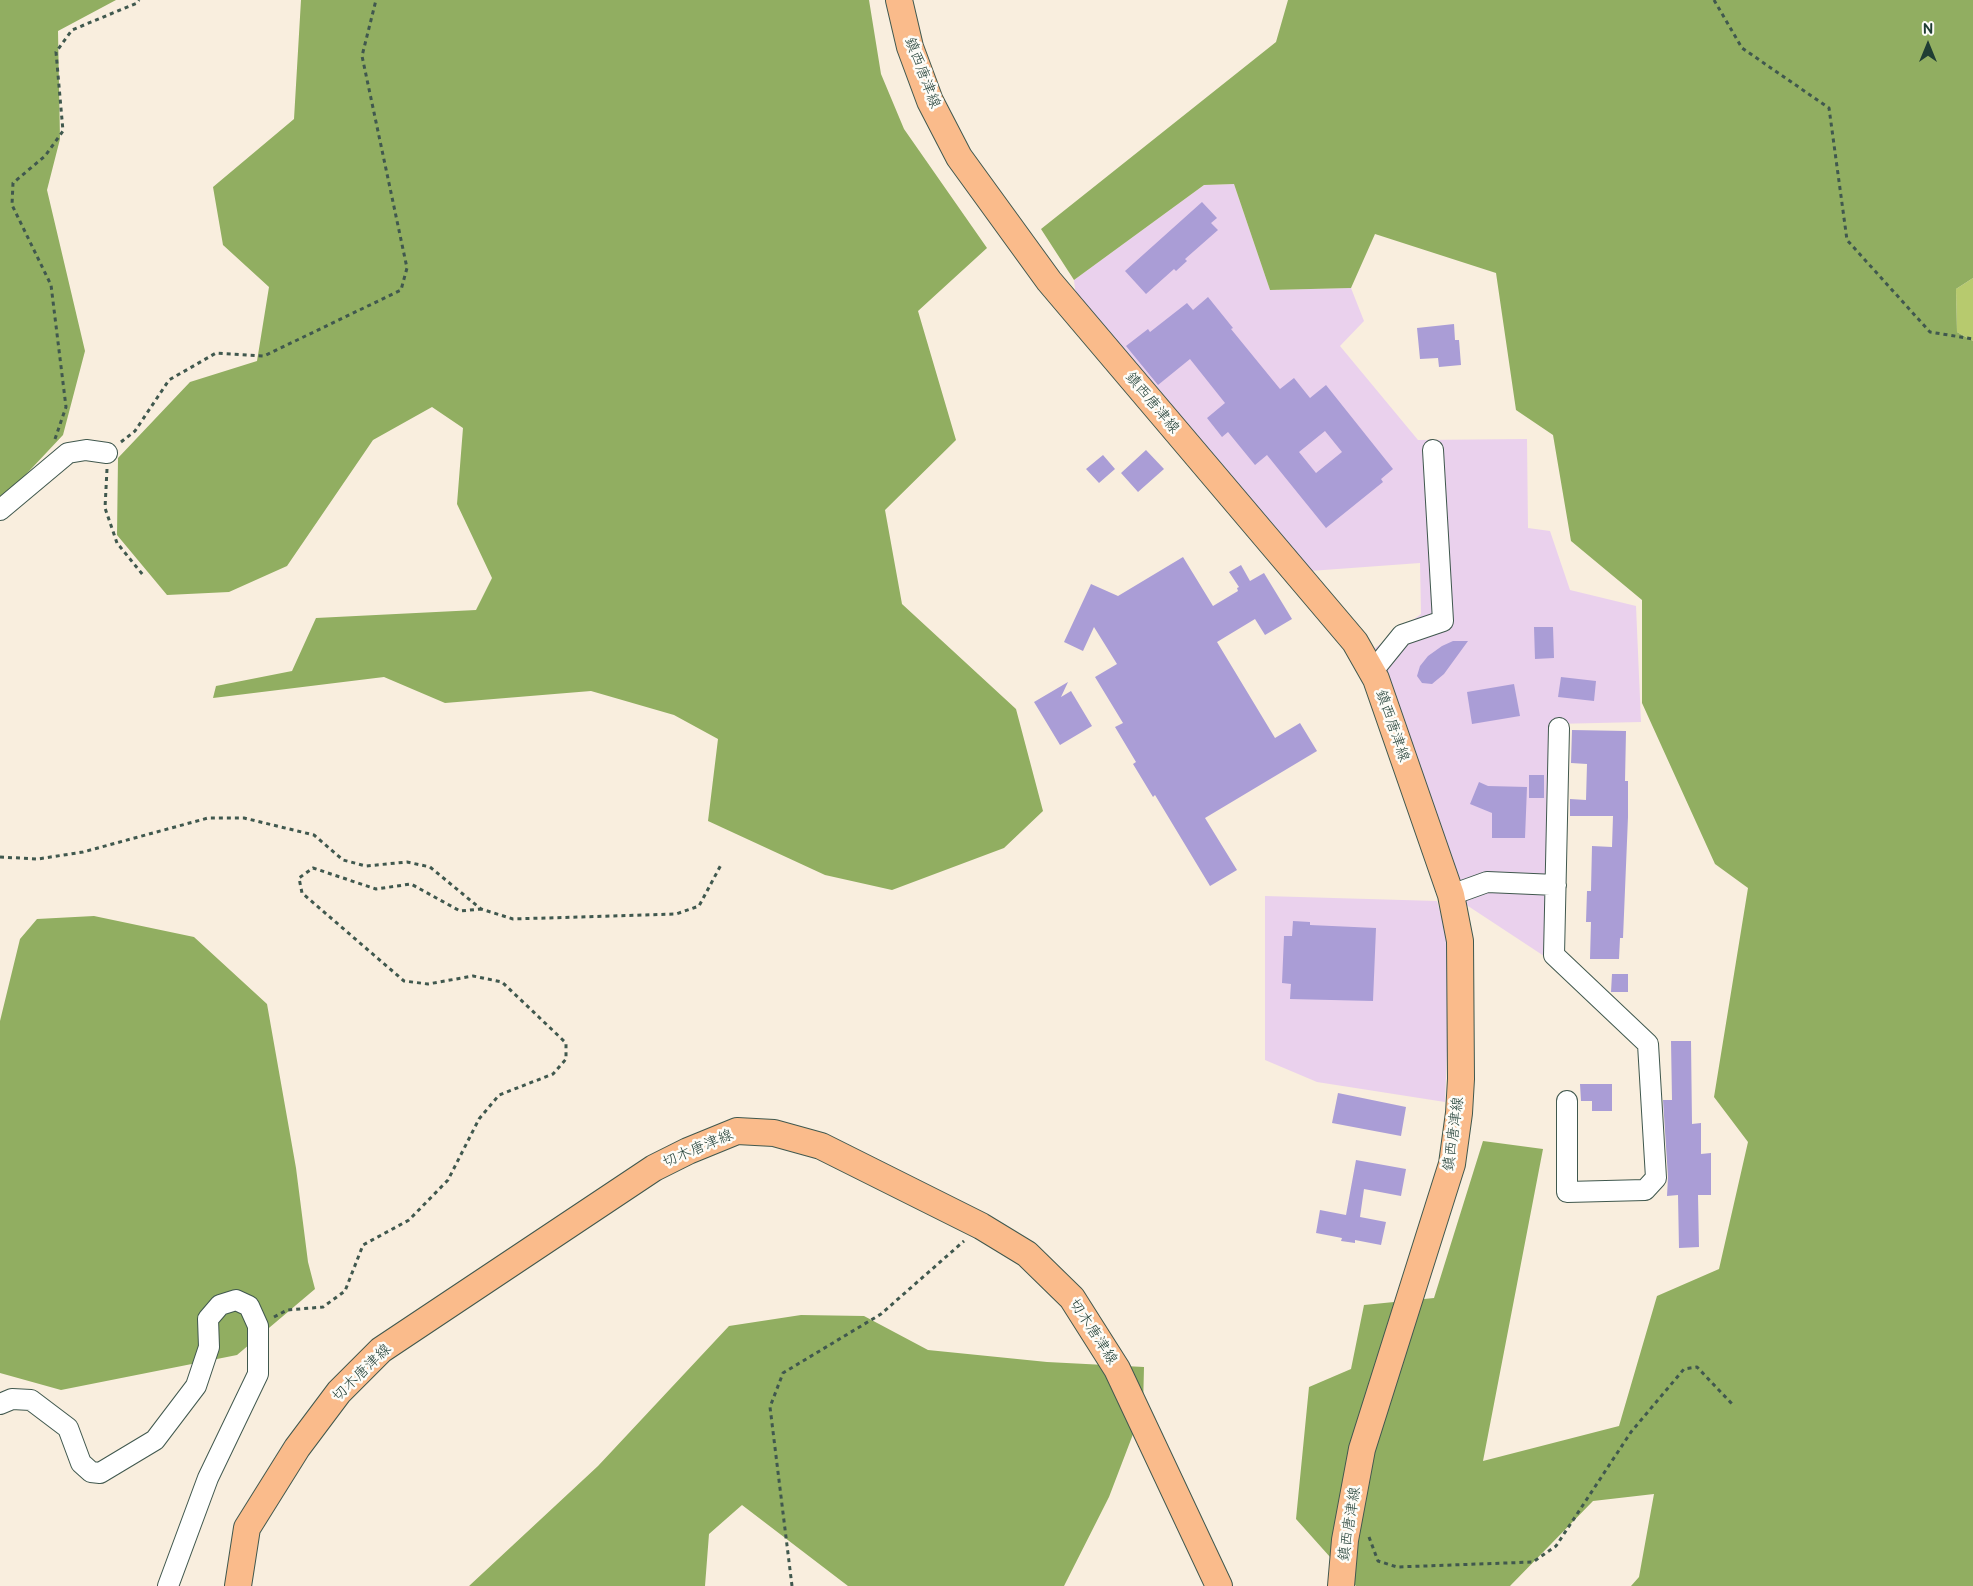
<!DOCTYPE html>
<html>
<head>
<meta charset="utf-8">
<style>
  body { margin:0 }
  #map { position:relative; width:1973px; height:1586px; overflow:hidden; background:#f9eede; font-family:"Balsamiq Sans",sans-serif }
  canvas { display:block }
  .north { position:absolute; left:1903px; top:20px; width:50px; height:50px; -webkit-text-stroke:4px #fdfcf7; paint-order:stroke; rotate:0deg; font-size:14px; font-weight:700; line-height:20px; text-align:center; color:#1f3d34 }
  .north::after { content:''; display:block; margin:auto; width:18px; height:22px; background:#1f3d34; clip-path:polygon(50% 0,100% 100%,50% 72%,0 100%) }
</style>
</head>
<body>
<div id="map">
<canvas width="1973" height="1586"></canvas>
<div class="north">N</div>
</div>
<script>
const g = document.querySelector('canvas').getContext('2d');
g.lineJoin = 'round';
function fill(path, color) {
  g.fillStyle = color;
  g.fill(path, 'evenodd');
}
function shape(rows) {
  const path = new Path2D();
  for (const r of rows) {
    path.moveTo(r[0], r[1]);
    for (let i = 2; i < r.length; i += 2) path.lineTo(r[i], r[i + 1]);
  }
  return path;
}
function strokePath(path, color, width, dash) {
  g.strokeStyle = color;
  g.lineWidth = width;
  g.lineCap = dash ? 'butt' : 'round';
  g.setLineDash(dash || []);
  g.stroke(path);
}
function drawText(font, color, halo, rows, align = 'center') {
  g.font = font + ' "Balsamiq Sans","Klee One",sans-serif';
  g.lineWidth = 5;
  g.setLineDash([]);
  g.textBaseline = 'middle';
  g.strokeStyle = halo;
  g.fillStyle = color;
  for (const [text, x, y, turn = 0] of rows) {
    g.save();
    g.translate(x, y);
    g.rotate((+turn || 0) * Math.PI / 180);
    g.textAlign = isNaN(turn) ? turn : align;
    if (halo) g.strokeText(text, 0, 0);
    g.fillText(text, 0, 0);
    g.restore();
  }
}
const built = shape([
  [1234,184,1270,290,1351,288,1364,321,1340,346,1418,440,1527,439,1528,528,1550,531,1570,590,1636,606,1641,722,1554,724,1547,958,1465,904,1375,648,1421,614,1420,563,1310,571,1076,298,1074,280,1204,185],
  [1265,896,1437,901,1451,952,1445,1102,1317,1082,1265,1060]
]);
const green = shape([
  [1973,278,1973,341,1957,332,1956,289]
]);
const forest = shape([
  [0,0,116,0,58,31,60,139,47,190,85,351,63,435,0,502],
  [301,0,869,0,881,74,904,129,987,248,918,311,956,440,885,510,902,604,1016,709,1043,811,1004,848,892,890,825,875,708,821,718,739,674,715,591,691,445,703,384,677,213,698,216,686,292,671,316,618,476,610,492,578,457,504,463,428,432,407,373,440,287,566,229,592,167,595,117,535,118,458,190,382,257,361,269,287,223,245,213,187,294,119],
  [1288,0,1973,0,1973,278,1956,289,1957,332,1973,341,1973,1586,1631,1586,1639,1577,1654,1494,1593,1501,1510,1586,1356,1586,1296,1519,1309,1387,1351,1369,1364,1305,1434,1298,1483,1141,1543,1149,1483,1461,1619,1426,1657,1296,1719,1269,1748,1142,1714,1097,1748,888,1715,864,1642,703,1642,600,1571,541,1553,435,1516,410,1496,273,1375,234,1351,288,1270,290,1234,184,1204,185,1074,280,1041,229,1276,42],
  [94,916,194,937,267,1004,296,1168,308,1262,315,1289,237,1355,61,1390,0,1373,0,1021,20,939,37,919],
  [801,1315,864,1316,928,1350,1047,1362,1144,1367,1143,1408,1109,1497,1064,1586,848,1586,742,1505,709,1534,705,1586,469,1586,598,1466,729,1326]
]);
const building = shape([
  [1202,202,1217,218,1211,223,1218,230,1185,259,1187,261,1176,271,1174,269,1146,294,1125,271],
  [1208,297,1233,328,1231,329,1280,389,1294,378,1310,398,1326,385,1393,469,1381,479,1383,482,1326,528,1267,455,1255,465,1228,432,1222,437,1207,418,1225,403,1190,359,1158,385,1126,346,1148,329,1150,332,1187,303,1193,310],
  [1325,431,1342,452,1316,473,1299,452],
  [1454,324,1455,340,1459,340,1461,365,1439,367,1438,358,1420,359,1417,328],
  [1146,450,1164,469,1138,492,1121,473],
  [1103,455,1115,469,1099,483,1086,469],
  [1183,557,1213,606,1238,591,1237,588,1239,587,1229,572,1241,565,1250,581,1264,573,1292,619,1265,635,1255,619,1217,642,1275,738,1300,723,1317,751,1205,818,1237,870,1210,886,1155,795,1153,797,1133,764,1136,762,1115,727,1123,723,1095,677,1117,664,1094,627,1083,651,1064,642,1091,584,1118,596],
  [1534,627,1553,627,1554,658,1535,659],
  [1453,641,1468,641,1444,674,1432,684,1422,683,1417,676,1420,666,1428,656,1442,646],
  [1561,677,1596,681,1594,701,1558,697],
  [1068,682,1061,697,1071,691,1092,726,1060,745,1034,702],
  [1514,684,1520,716,1472,724,1467,692],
  [1572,730,1626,731,1625,781,1628,781,1628,817,1623,938,1620,938,1619,959,1590,959,1591,922,1586,922,1587,891,1591,891,1592,846,1612,847,1613,816,1570,816,1570,799,1586,800,1587,764,1571,763],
  [1529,775,1544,775,1544,798,1529,798],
  [1479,782,1488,786,1527,787,1525,838,1492,838,1492,813,1470,804],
  [1293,921,1310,922,1310,925,1376,928,1373,1001,1290,999,1291,984,1282,983,1284,936,1292,936],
  [1612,974,1628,974,1628,992,1611,992],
  [1671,1041,1691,1041,1692,1124,1701,1123,1701,1154,1711,1153,1711,1195,1698,1195,1699,1247,1679,1248,1678,1195,1667,1196,1668,1177,1663,1100,1672,1100],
  [1580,1084,1612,1084,1612,1111,1592,1111,1592,1101,1581,1101],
  [1338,1093,1406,1107,1401,1136,1332,1123],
  [1356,1160,1406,1169,1401,1196,1364,1189,1360,1217,1386,1222,1381,1245,1355,1240,1355,1243,1341,1241,1342,1238,1316,1233,1320,1210,1346,1215]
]);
const path = shape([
  [1714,0,1742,48,1829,108,1847,240,1930,332,1973,339],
  [55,439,66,407,51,285,12,205,13,183,45,156,63,131,56,52,72,30,137,3,139,0],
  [121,442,135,431,169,380,216,353,264,356,401,290,407,268,362,56,376,0],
  [107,469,105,508,117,543,143,575],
  [0,857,38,859,83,852,208,818,244,818,314,835,343,860,366,866,407,862,430,867,481,909,513,919,676,914,699,906,722,863],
  [274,1317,287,1310,323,1307,345,1291,363,1245,409,1220,448,1180,479,1119,499,1095,553,1074,566,1059,566,1043,502,982,473,976,428,984,404,981,302,893,299,878,313,868,376,889,411,884,460,911,481,909],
  [1369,1537,1378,1561,1397,1567,1533,1562,1556,1546,1631,1432,1684,1369,1697,1367,1734,1406],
  [792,1586,770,1407,783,1373,881,1314,964,1241]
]);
const minor = shape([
  [0,510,68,453,86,450,107,453],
  [1372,672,1402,635,1443,621,1433,450],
  [1559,728,1554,955,1648,1044,1656,1178,1645,1190,1567,1192,1567,1101],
  [1451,895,1487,882,1556,885],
  [0,1404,12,1399,31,1400,68,1428,81,1463,91,1472,100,1473,155,1440,196,1386,209,1347,208,1319,220,1305,236,1300,249,1306,258,1326,258,1374,208,1478,168,1586]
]);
const major = shape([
  [899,0,910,47,930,101,959,157,1049,281,1355,642,1376,679,1451,895,1460,941,1461,1079,1459,1113,1452,1164,1362,1449,1345,1540,1341,1586],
  [238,1586,247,1528,297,1448,339,1392,381,1350,654,1168,688,1151,737,1131,774,1133,821,1146,981,1226,1027,1254,1072,1298,1117,1369,1219,1586]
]);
const streetNames = [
  ["鎮西唐津線",922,73,69],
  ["鎮西唐津線",1152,403,50],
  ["鎮西唐津線",1392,726,71],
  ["鎮西唐津線",1454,1134,-82],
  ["切木唐津線",698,1149,-23],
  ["切木唐津線",1093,1332,57],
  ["切木唐津線",362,1373,-44],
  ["鎮西唐津線",1350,1524,-81]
];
fill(built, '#ead1ed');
fill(green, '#b7ca6e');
fill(forest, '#91ae61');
fill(building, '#aa9dd6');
strokePath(minor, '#40584e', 22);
strokePath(major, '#40584e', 28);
strokePath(path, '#40584e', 3, [4, 4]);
strokePath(minor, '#fff', 20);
strokePath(major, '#fabb8b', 26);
drawText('15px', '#1f3d34', '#fdfcf7', streetNames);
</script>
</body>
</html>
